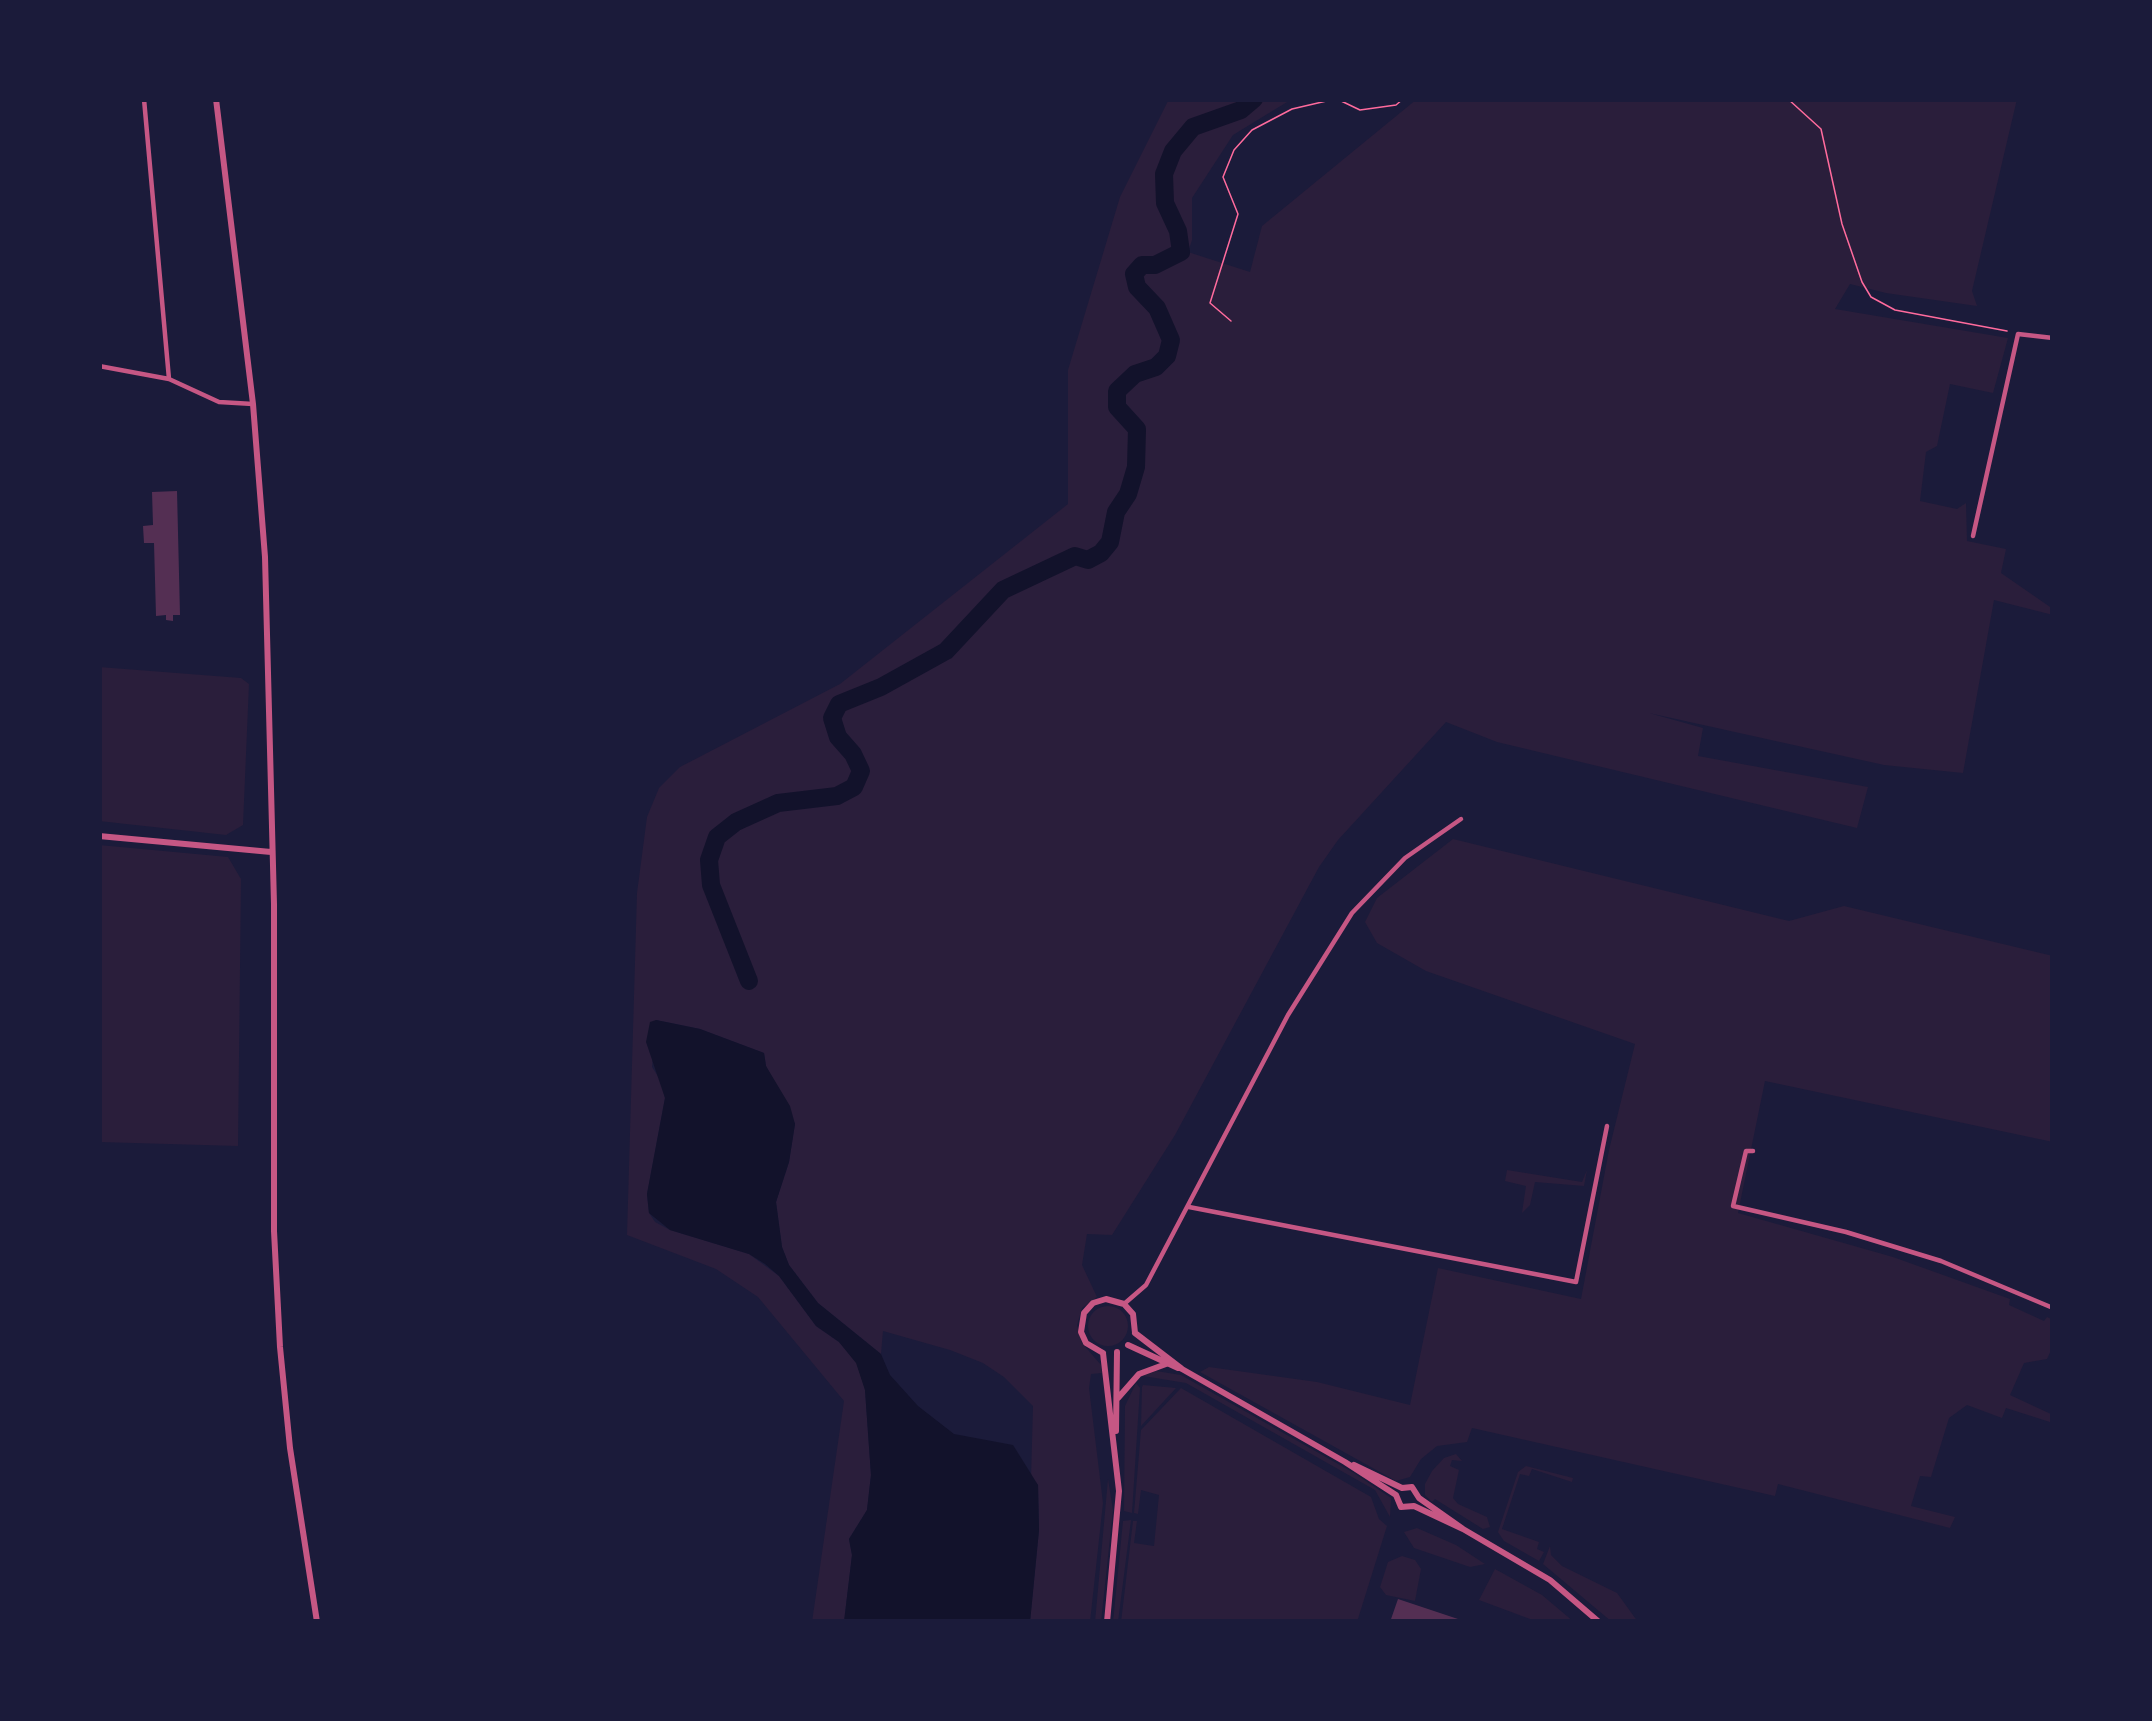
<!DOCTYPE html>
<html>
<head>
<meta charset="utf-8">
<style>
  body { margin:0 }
  #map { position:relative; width:2152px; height:1721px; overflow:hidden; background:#1b1b3a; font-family:Figtree,sans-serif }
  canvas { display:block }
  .frame { position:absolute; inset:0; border:102px solid #1b1b3a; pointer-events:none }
</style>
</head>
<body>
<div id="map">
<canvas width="2152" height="1721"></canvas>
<div class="frame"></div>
</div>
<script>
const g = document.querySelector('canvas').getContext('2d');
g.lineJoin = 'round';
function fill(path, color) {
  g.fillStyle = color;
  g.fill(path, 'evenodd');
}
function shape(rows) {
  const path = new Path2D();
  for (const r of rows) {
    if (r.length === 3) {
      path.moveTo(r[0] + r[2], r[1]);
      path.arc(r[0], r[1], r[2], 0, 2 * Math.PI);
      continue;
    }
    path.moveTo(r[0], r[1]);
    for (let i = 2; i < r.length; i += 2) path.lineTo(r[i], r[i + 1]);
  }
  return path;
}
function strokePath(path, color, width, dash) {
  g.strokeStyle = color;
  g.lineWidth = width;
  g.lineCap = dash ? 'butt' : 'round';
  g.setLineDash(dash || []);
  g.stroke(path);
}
const green = shape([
  [1169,99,1292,99,1233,135,1192,198,1192,240,1188,252,1250,272,1262,226,1417,99,2017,99,1972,291,1977,306,1886,293,1850,284,1835,309,2008,338,1993,393,1950,384,1937,446,1926,452,1920,501,1957,509,1966,503,1967,541,2006,549,2001,573,2053,609,2053,615,1994,600,1963,773,1884,765,1649,713,1703,728,1698,756,1868,787,1857,828,1497,742,1446,722,1338,840,1319,867,1175,1135,1112,1235,1087,1234,1082,1265,1097,1297,1082,1308,1077,1325,1082,1343,1101,1365,1102,1373,1091,1374,1089,1388,1103,1503,1090,1622,1030,1622,1039,1530,1038,1485,1031,1478,1033,1406,1004,1377,983,1363,950,1350,883,1331,881,1354,818,1303,789,1265,782,1247,776,1202,789,1162,795,1124,766,1066,764,1053,700,1029,656,1020,652,1067,661,1081,665,1098,647,1194,649,1213,655,1222,670,1230,749,1254,779,1276,816,1326,839,1342,857,1363,865,1390,871,1475,867,1510,849,1539,852,1555,844,1622,812,1622,844,1401,758,1297,716,1269,627,1235,637,893,647,817,659,788,680,767,840,684,1068,504,1068,370,1120,197],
  [99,667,241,678,249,684,243,825,226,835,99,821],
  [1453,839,1789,921,1844,906,2053,956,2053,1142,1765,1081,1738,1213,1893,1257,2010,1299,2009,1305,2044,1321,2047,1317,2053,1320,2053,1346,2047,1359,2024,1363,2010,1395,2053,1415,2053,1423,2006,1408,2002,1418,1967,1405,1949,1418,1931,1477,1920,1476,1911,1506,1955,1517,1950,1528,1778,1484,1775,1496,1472,1428,1467,1442,1437,1446,1421,1459,1410,1477,1396,1481,1200,1372,1209,1367,1317,1382,1410,1405,1438,1268,1581,1299,1609,1150,1635,1044,1426,971,1377,943,1365,922,1377,898],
  [99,845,228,857,241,879,238,1146,99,1142],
  [1507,1170,1582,1182,1587,1170,1584,1186,1535,1182,1530,1205,1522,1213,1526,1186,1505,1181],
  [1108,1326,20],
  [1156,1371,1181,1375,1354,1473,1391,1498,1390,1517,1375,1490,1186,1383,1143,1376],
  [1136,1383,1140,1388,1132,1513,1124,1511,1125,1406],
  [1143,1385,1176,1388,1141,1426,1142,1387],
  [1181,1388,1371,1497,1379,1519,1387,1526,1357,1622,1121,1622,1133,1521,1137,1521,1134,1543,1154,1546,1159,1495,1141,1490,1138,1514,1134,1513,1141,1430],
  [1456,1454,1462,1461,1452,1460,1450,1466,1459,1470,1453,1498,1458,1504,1487,1517,1490,1527,1483,1529,1435,1499,1432,1502,1425,1495,1425,1484,1432,1471,1444,1458],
  [1526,1466,1573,1478,1572,1482,1532,1469,1529,1476,1520,1474,1502,1529,1539,1542,1537,1549,1544,1552,1539,1561,1504,1541,1498,1532,1518,1472],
  [1108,1479,1113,1510,1101,1622,1095,1622],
  [1131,1520,1118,1622,1113,1622,1123,1521],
  [1417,1528,1456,1545,1485,1564,1470,1567,1414,1548,1404,1532],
  [1550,1546,1551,1555,1562,1566,1617,1593,1638,1622,1612,1622,1543,1564],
  [1402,1556,1415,1560,1421,1569,1415,1601,1386,1595,1380,1587,1388,1562],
  [1495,1569,1542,1595,1574,1622,1538,1622,1479,1600]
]);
const water = shape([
  [656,1020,700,1029,764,1053,766,1066,790,1106,795,1124,789,1162,776,1202,782,1247,789,1265,818,1303,881,1354,890,1375,918,1406,954,1434,1013,1445,1038,1485,1039,1530,1030,1622,844,1622,852,1555,849,1539,867,1510,871,1475,865,1390,856,1363,839,1342,816,1326,779,1276,765,1264,749,1254,670,1230,649,1213,647,1194,665,1098,646,1042,650,1022]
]);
const river = shape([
  [749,981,711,885,709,860,717,837,736,822,778,803,837,796,854,787,861,771,853,754,838,737,832,718,839,704,881,687,946,651,1003,590,1075,556,1088,560,1101,553,1110,542,1116,512,1128,494,1136,467,1137,429,1117,407,1117,391,1135,374,1156,367,1167,356,1171,340,1157,308,1137,287,1134,274,1142,265,1155,265,1181,252,1178,231,1165,203,1164,174,1173,151,1193,127,1241,110,1254,99]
]);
const building = shape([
  [177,491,180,615,173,615,173,621,166,620,166,615,156,616,154,543,144,543,143,526,153,525,152,492],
  [1398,1599,1464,1621,1464,1622,1390,1622]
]);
const path = shape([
  [1337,99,1360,110,1396,105,1403,99],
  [1788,99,1821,129,1842,224,1862,282,1871,297,1895,310,2007,331],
  [1231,321,1210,303,1238,214,1223,177,1234,150,1252,130,1292,109,1335,99]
]);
const minor = shape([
  [144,99,169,379],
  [99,366,169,379,219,402,253,404],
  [1973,536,2018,334,2053,338],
  [1753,1151,1746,1151,1733,1206,1846,1232,1941,1261,2053,1308],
  [1189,1207,1576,1282,1607,1126],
  [1124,1304,1146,1285,1288,1015,1352,913,1405,858,1461,819]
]);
const tertiary = shape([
  [216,99,253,404,265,557,274,904,274,1231,280,1347,290,1448,317,1622],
  [99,836,271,852],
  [1135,1333,1182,1369,1345,1462,1396,1495,1401,1507,1414,1506,1463,1529],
  [1128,1345,1178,1368],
  [1103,1353,1119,1491,1107,1622],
  [1103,1353,1086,1343,1081,1332,1084,1313,1093,1303,1106,1299,1124,1304,1133,1314,1135,1333],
  [1118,1398,1139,1374,1166,1364],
  [1116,1431,1117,1352],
  [1354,1465,1402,1488,1412,1487,1419,1498,1463,1529,1550,1580,1599,1622]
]);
const secondary = shape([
  [2052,1622,2053,1620]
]);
fill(green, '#2a1e3b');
fill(water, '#12122b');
strokePath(river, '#12122b', 18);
fill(building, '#542f53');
strokePath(path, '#ff6b9d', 1.5);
strokePath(minor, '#c65784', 4.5);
strokePath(tertiary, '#c65784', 6);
strokePath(secondary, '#ff6b9d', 6);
</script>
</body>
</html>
